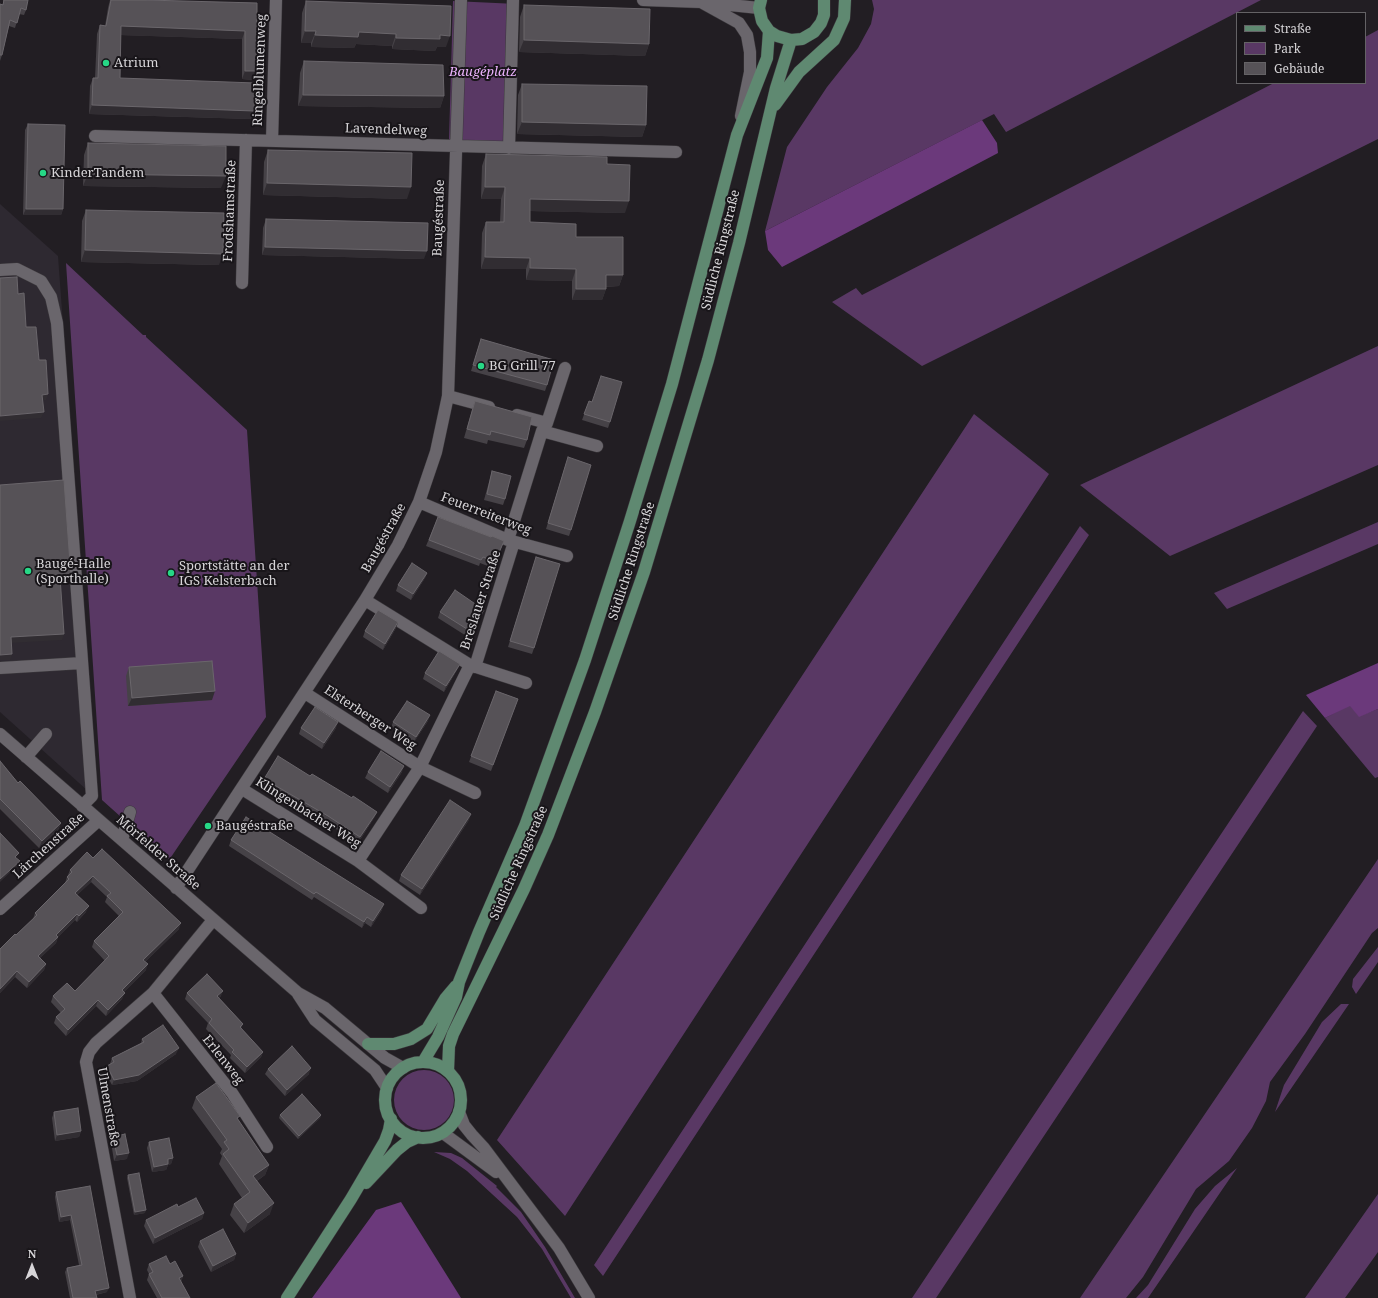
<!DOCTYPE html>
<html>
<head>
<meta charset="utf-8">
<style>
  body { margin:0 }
  #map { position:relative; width:1378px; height:1298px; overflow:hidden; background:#221e23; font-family:"Noto Serif",serif }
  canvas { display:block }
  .legend { position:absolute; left:1236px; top:12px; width:130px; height:72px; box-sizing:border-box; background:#181519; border:1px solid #646265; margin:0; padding:5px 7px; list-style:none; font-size:12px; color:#d7d5d8 }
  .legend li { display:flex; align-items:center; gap:8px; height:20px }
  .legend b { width:20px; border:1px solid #646265 }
  .north { position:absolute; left:12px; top:1246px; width:40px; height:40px; -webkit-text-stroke:3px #181519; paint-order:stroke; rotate:0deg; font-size:11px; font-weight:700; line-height:16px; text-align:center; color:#d7d5d8 }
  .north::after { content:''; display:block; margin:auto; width:14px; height:18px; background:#d7d5d8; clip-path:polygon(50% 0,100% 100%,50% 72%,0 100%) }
</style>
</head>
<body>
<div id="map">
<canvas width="1378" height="1298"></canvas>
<ul class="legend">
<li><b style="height:5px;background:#5f8971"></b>Straße</li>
<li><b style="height:11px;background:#593864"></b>Park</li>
<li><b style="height:11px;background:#565257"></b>Gebäude</li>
</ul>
<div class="north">N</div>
</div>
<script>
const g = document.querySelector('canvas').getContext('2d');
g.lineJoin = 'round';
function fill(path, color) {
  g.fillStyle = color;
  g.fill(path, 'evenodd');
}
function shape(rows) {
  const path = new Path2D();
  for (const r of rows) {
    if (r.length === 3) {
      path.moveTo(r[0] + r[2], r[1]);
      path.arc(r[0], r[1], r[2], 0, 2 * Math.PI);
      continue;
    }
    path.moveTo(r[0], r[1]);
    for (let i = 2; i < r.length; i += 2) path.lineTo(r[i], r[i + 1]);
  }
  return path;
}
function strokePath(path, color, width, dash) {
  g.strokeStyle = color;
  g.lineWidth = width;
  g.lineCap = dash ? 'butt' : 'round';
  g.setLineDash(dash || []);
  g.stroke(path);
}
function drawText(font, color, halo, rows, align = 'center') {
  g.font = font + ' "Noto Serif",serif';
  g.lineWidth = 4;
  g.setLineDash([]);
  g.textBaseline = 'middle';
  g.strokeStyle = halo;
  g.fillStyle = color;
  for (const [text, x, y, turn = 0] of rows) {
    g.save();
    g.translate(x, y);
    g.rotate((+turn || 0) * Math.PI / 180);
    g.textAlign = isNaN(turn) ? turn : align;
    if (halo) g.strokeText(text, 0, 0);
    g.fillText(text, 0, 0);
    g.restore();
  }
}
const built = shape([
  [0,204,58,256,98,800,0,712]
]);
const green = shape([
  [872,0,1261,0,1006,132,994,114,765,231,787,147,827,87,858,48,871,24,874,9],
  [453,1,517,4,512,142,449,140],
  [1378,30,1378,139,922,366,832,302,856,288,862,295,1274,83,1365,83,1365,37],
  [66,263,143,335,146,335,146,337,247,430,266,717,169,860,102,800],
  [1378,346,1378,465,1170,556,1080,485],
  [974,414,1049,474,565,1216,497,1140],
  [1378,522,1378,544,1227,609,1214,593],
  [1080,526,1089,535,603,1276,594,1265],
  [1350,705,1359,716,1378,709,1378,777,1375,778,1325,718],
  [1303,711,1317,726,936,1298,912,1298],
  [1378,859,1378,928,1372,933,1305,1034,1270,1082,1266,1101,1252,1128,1229,1161,1196,1189,1143,1277,1126,1298,1080,1298],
  [1378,947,1378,962,1356,994,1352,987,1353,979],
  [1341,1004,1349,1004,1275,1112,1284,1085,1322,1022],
  [424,1100,30],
  [434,1152,451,1153,462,1158,497,1186,496,1187,521,1212,545,1247,575,1298,571,1298,542,1249,517,1217,467,1171,450,1159],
  [1237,1168,1148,1298,1136,1298,1148,1285,1195,1209,1215,1186],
  [1378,1194,1378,1252,1345,1298,1305,1298]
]);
const forest = shape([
  [982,120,997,143,998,153,782,267,768,250,765,231],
  [1378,663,1378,709,1359,717,1350,706,1325,718,1306,695],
  [401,1202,461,1298,312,1298,376,1210]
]);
const minor = shape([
  [643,0,701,2,759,8],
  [701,2,739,23,747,35,750,52,750,72,741,116],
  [95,136,676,152],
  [272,141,276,0],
  [509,148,513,0],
  [0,270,17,269,41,281,51,297,57,323,92,796,82,806],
  [242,283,246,140],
  [448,396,489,407],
  [517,415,547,423],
  [542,431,597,446],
  [419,502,508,540,567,556],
  [508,540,542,431,547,423,565,368],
  [470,665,526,683],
  [475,667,514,542],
  [0,668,82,663],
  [305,693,420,767,475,793],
  [0,734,298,993,325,1008,368,1044,385,1058,403,1068],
  [26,757,46,734],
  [242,789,358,861,421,908],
  [122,840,130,812],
  [358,861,420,767,470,665,365,600],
  [176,888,365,600,398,545,419,502,436,452,448,396,461,0],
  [0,909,99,820],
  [153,993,232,1093,267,1147],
  [298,994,315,1020,375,1070,387,1088],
  [459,1112,464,1125,472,1135,484,1148,559,1248,589,1298],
  [443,1133,496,1172],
  [130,1298,86,1062,89,1052,96,1043,153,993,213,920]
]);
const major = shape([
  [761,0,759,8,762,21,769,31,777,36,791,40,802,39,814,32,821,23,824,15,824,0],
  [775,105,799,72,834,40,844,18,845,0],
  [368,1044,394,1044,411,1039,427,1029,445,999,456,986],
  [423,1062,438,1037,456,997,459,982,479,932,525,826,585,660,630,521,672,384,737,135,767,58,769,31],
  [423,1100,38],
  [448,1071,449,1046,453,1034,524,889,548,835,595,712,644,572,708,360,739,243,776,88,791,40],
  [366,1183,397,1150,407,1142,418,1137],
  [287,1298,351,1199,385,1141,389,1130,391,1119]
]);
const wall = shape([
  [3,0,28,0,26,10,24,15,19,14,15,28,9,26,2,55,0,61,0,4,3,4],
  [110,0,257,3,257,71,254,80,242,79,242,39,121,35,120,78,254,111,251,119,89,114,90,86,93,78,95,78,97,34,100,25,105,26,108,8],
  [306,1,446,47,437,47,435,51,392,49,392,46,356,44,354,48,311,47,311,43,301,43,302,13],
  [524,5,649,44,645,56,519,52,520,17],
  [304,61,444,96,440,108,298,106,300,73],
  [522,84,646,125,642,137,517,134,518,95],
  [28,124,63,209,61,215,23,215,25,130],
  [88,143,221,188,83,186,84,155],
  [268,150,407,199,263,195,264,162],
  [486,154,607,164,625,213,530,211,530,222,576,237,623,275,619,286,606,287,606,289,602,300,572,300,572,281,526,280,526,269,481,269,482,233,486,222,500,222,501,199,481,199,482,166],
  [86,210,219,265,81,262,82,221],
  [266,219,424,259,262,255,263,228],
  [481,339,547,385,545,391,471,371],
  [475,401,527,440,524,448,488,440,487,444,464,438,472,410],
  [589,401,610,422,608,428,582,420],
  [566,463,571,530,569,536,546,529],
  [492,471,505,499,503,505,484,500],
  [438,517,491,537,504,541,493,568,480,563,479,566,426,546],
  [536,557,534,648,532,654,508,647],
  [427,573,425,578,411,600,396,591,398,585],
  [484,610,482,615,468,637,438,618,440,612],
  [398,622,396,628,383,650,363,637,365,631],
  [460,664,457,670,444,692,423,679,425,673],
  [129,667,212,700,128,706,126,676],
  [496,691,518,699,491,771,469,762],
  [428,721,414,742,391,728,393,722],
  [301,728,336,728,322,749,299,734],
  [0,761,18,783,61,823,58,830,39,848,0,809],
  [368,772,402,772,388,793,365,778],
  [310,776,377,812,374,818,358,843,325,822,262,784,264,779],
  [469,820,420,895,399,881,401,875],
  [231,840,382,910,371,927,365,923,362,928,314,897,312,900,229,846],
  [93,858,179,929,145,962,146,970,124,992,122,999,106,1016,96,1006,66,1036,54,1023,56,1017,61,1013,51,1002,53,996,75,991,105,961,92,947,94,941,119,916,105,902,107,897,91,882,77,895,86,912,77,922,75,920,58,937,56,943,40,958,46,964,44,970,27,988,15,977,0,993,0,949,16,935,33,919,35,913,65,883,67,877,68,875,70,870],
  [187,993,221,996,219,998,243,1024,241,1028,263,1052,261,1057,245,1073,230,1058,231,1055,206,1029,208,1023,185,999],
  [142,1039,176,1054,137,1081,112,1085,105,1072,107,1066,110,1064,112,1058,141,1043],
  [268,1069,309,1074,285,1096,265,1074],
  [196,1097,238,1120,269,1165,265,1175,257,1181,270,1214,244,1233,230,1215,234,1204,242,1198,219,1164,222,1156,220,1153,222,1149,192,1108],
  [54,1112,81,1131,79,1137,55,1141,52,1118],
  [280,1115,321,1115,320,1118,298,1139,279,1118],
  [113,1137,127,1159,114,1161,111,1142],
  [149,1142,173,1158,171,1164,168,1165,166,1170,152,1172,147,1148],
  [128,1175,145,1213,134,1215,127,1178],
  [90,1186,107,1292,96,1295,97,1298,70,1298,65,1272,67,1268,79,1265,70,1220,59,1222,55,1197,56,1192],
  [178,1207,204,1213,202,1219,153,1244,144,1226,146,1220],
  [200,1241,236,1254,234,1260,211,1272,198,1247],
  [149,1264,170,1264,183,1276,181,1282,190,1298,157,1298,147,1280,149,1274,147,1270]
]);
const shadedWall = shape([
  [121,26,245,31,242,39,118,35],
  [305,31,316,31,311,43,301,43],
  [359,32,396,34,392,46,356,44,354,48,311,47,315,35],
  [440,35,450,36,446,47,437,47,435,51,392,49,396,38],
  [524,40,649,44,645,56,519,52],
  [245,71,257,71,254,80,242,79],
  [303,95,444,96,440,108,298,106],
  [92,105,254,111,251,119,89,114],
  [522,122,646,125,642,137,517,134],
  [88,174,226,176,221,188,83,186],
  [267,183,411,187,407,199,263,195],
  [485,187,505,187,501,199,481,199],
  [530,199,629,201,625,213,526,211],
  [26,209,63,209,61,215,23,215],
  [265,247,427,251,424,259,262,255],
  [85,250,223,254,219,265,81,262],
  [485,257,530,258,526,269,481,269],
  [530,268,576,269,572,281,526,280],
  [606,275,623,275,619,286,601,287],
  [576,289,606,289,602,300,572,300],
  [48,394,46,400,40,401,42,395],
  [44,412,41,418,0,421,0,416],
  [427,573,425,578,411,600,413,594],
  [60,577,71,577,69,582,57,583],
  [484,610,482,615,468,637,470,631],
  [398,622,396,628,383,650,385,644],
  [64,634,62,640,9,643,11,637],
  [12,654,10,660,0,660,0,655],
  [460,664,457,670,444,692,446,686],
  [215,691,212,700,128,706,132,698],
  [430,715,428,721,414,742,416,737],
  [338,722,336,728,322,749,324,743],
  [404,766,402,772,388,793,390,787],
  [377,812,374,818,358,843,360,837],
  [471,814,469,820,420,895,422,889],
  [61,823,58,830,39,848,42,841],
  [20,861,18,865,0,882,0,879],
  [93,876,91,882,73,899,75,893],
  [384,904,382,910,371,927,373,921],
  [89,906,86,912,77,922,79,916],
  [77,914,75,920,58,937,56,943,36,962,38,956,56,935],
  [367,917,365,923,362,928,364,922],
  [181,923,179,929,141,966,143,960],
  [46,964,44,970,27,988,29,982],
  [148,964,146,970,120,996,122,990],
  [17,971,15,977,0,993,0,989],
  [223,991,221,996,215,1002,217,996],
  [125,993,122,999,106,1016,108,1010],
  [98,1000,96,1006,66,1036,68,1030],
  [179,1048,176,1054,137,1081,112,1085,114,1080],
  [263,1052,261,1057,245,1073,247,1067],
  [311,1068,309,1074,285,1096,287,1090],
  [321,1115,320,1118,298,1139,299,1136],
  [81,1131,79,1137,55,1141,57,1135],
  [129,1153,127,1159,114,1161,117,1155],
  [173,1158,171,1164,168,1165,166,1170,152,1172,154,1167,168,1159],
  [269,1165,265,1175,249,1186,253,1176],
  [274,1203,270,1214,244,1233,248,1223],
  [146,1210,145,1213,134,1215,135,1212],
  [204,1213,202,1219,153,1244,155,1238],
  [71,1215,70,1220,59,1222,61,1217],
  [236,1254,234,1260,211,1272,213,1266],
  [183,1276,181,1282,179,1278],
  [109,1288,107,1292,94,1295,95,1291]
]);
const building = shape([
  [4,0,28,0,26,10,21,8,17,23,10,20,2,55,0,55,0,4,3,5,4,0],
  [111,0,146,0,257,3,257,71,245,71,245,31,121,26,120,78,255,83,254,111,92,105,93,78,98,78,100,25,106,26,111,0],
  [306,1,451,6,450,36,440,35,440,39,396,38,396,34,359,32,358,37,315,35,316,31,305,31,306,1],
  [524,5,650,9,649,44,524,40,524,5],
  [304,61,443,65,444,96,303,95,304,61],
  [522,84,647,86,646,125,522,122,522,84],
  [28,124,65,125,63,209,26,209,28,124],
  [88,143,226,146,226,176,88,174,88,143],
  [268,150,412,153,411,187,267,183,268,150],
  [486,154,607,157,607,164,630,165,629,201,530,199,530,222,576,224,576,237,623,237,623,275,606,275,606,289,576,289,576,269,530,268,530,258,485,257,486,222,504,222,505,187,485,187,486,154],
  [86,210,224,213,223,254,85,250,86,210],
  [266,219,428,223,427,251,265,247,266,219],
  [17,277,18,294,24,293,26,327,36,327,39,360,46,360,48,394,42,395,44,412,0,416,0,278,17,277],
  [481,339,554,360,547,385,473,365,481,339],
  [601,376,622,382,610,422,584,414,589,401,592,402,601,376],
  [475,401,532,417,527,440,491,431,490,435,467,429,475,401],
  [568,457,591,465,571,530,548,523,568,457],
  [492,471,511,476,505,499,487,494,492,471],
  [64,480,71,577,60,577,64,634,11,637,12,654,0,655,0,485,64,480],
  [438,517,491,537,492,536,504,541,495,562,483,557,481,560,429,540,438,517],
  [536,557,560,564,534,648,510,641,536,557],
  [412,563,427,573,413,594,398,585,412,563],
  [455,590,484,610,470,631,440,612,455,590],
  [378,610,398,622,385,644,365,631,378,610],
  [439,651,460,664,446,686,425,673,439,651],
  [212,661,215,691,132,698,129,667,212,661],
  [496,691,518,699,493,765,471,756,496,691],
  [407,701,430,715,416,737,393,722,407,701],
  [315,707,338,722,324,743,301,728,315,707],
  [381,751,404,766,390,787,368,772,381,751],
  [278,756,310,776,312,774,352,798,353,796,377,812,360,837,328,816,264,779,278,756],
  [0,761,18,783,20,781,61,823,42,841,0,799,0,761],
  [450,800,471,814,422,889,401,875,450,800],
  [246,817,384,904,373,921,367,917,364,922,316,892,314,894,231,840,246,817],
  [0,833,19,853,15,857,20,861,0,879,0,833],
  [102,849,181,923,143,960,148,964,122,990,125,993,108,1010,98,1000,68,1030,56,1017,65,1009,53,996,67,983,75,991,109,956,94,941,123,912,107,896,111,893,93,876,75,893,89,906,79,916,77,914,56,935,58,937,38,956,46,964,29,982,17,971,0,989,0,949,15,934,16,935,37,915,35,913,69,879,67,877,72,872,70,870,87,852,93,858,102,849],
  [207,974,223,991,217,996,243,1024,240,1027,263,1052,247,1067,232,1052,234,1050,209,1023,212,1019,187,993,207,974],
  [163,1025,179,1048,139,1075,114,1080,107,1066,114,1062,112,1058,144,1042,142,1039,163,1025],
  [292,1046,311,1068,287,1090,268,1069,292,1046],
  [216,1083,240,1116,237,1118,269,1165,253,1176,274,1203,248,1223,234,1204,250,1192,223,1154,229,1149,224,1142,227,1140,196,1097,216,1083],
  [302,1094,321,1115,299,1136,280,1115,302,1094],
  [78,1108,81,1131,57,1135,54,1112,78,1108],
  [125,1134,129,1153,117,1155,113,1137,125,1134],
  [169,1138,173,1158,168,1159,168,1164,154,1167,149,1142,169,1138],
  [139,1173,146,1210,135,1212,128,1175,139,1173],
  [90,1186,109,1288,95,1291,97,1298,73,1298,67,1268,82,1265,71,1215,61,1217,56,1192,90,1186],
  [196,1198,204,1213,155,1238,146,1220,177,1204,178,1207,196,1198],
  [223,1229,236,1254,213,1266,200,1241,223,1229],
  [166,1256,170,1264,175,1261,183,1276,179,1278,190,1298,162,1298,149,1274,153,1272,149,1264,166,1256]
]);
const markers = [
  [106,63,4,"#26d886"],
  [43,173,4,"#26d886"],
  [481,366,4,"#26d886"],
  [28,571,4,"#26d886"],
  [171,573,4,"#26d886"],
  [208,826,4,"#26d886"]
];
const poiNames = [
  ["Atrium",114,63],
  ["KinderTandem",51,173],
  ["BG Grill 77",489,366],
  ["Baugé-Halle",36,564],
  ["(Sporthalle)",36,579],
  ["Sportstätte an der",179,566],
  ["IGS Kelsterbach",179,581],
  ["Baugéstraße",216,826]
];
const streetNames = [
  ["Ringelblumenweg",260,70,-88],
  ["Lavendelweg",386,130,2],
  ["Frodshamstraße",230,211,-88],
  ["Baugéstraße",439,218,-88],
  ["Südliche Ringstraße",721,250,-76],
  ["Feuerreiterweg",486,514,21],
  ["Baugéstraße",384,538,-61],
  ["Südliche Ringstraße",632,561,-72],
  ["Breslauer Straße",481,600,-72],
  ["Elsterberger Weg",370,718,33],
  ["Klingenbacher Weg",308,813,32],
  ["Lärchenstraße",49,846,-42],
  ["Mörfelder Straße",158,853,41],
  ["Südliche Ringstraße",519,863,-66],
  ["Erlenweg",223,1060,52],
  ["Ulmenstraße",108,1107,80]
];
const parkNames = [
  ["Baugéplatz",483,72]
];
fill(built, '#2e2931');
fill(green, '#593864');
fill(forest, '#6b397b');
strokePath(minor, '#3c393d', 13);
strokePath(major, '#3c393d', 13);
strokePath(minor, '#6a666c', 12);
strokePath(major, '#5f8971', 12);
fill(wall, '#464247');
fill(shadedWall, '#312d32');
fill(building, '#565257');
strokePath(building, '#6a666b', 1);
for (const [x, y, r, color] of markers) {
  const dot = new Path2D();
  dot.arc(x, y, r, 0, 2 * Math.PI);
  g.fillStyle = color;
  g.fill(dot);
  strokePath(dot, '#181519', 1.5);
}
drawText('13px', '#d7d5d8', '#181519', poiNames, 'left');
drawText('13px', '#d7d5d8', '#181519', streetNames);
drawText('italic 13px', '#ebb2fd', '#181519', parkNames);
</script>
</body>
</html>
